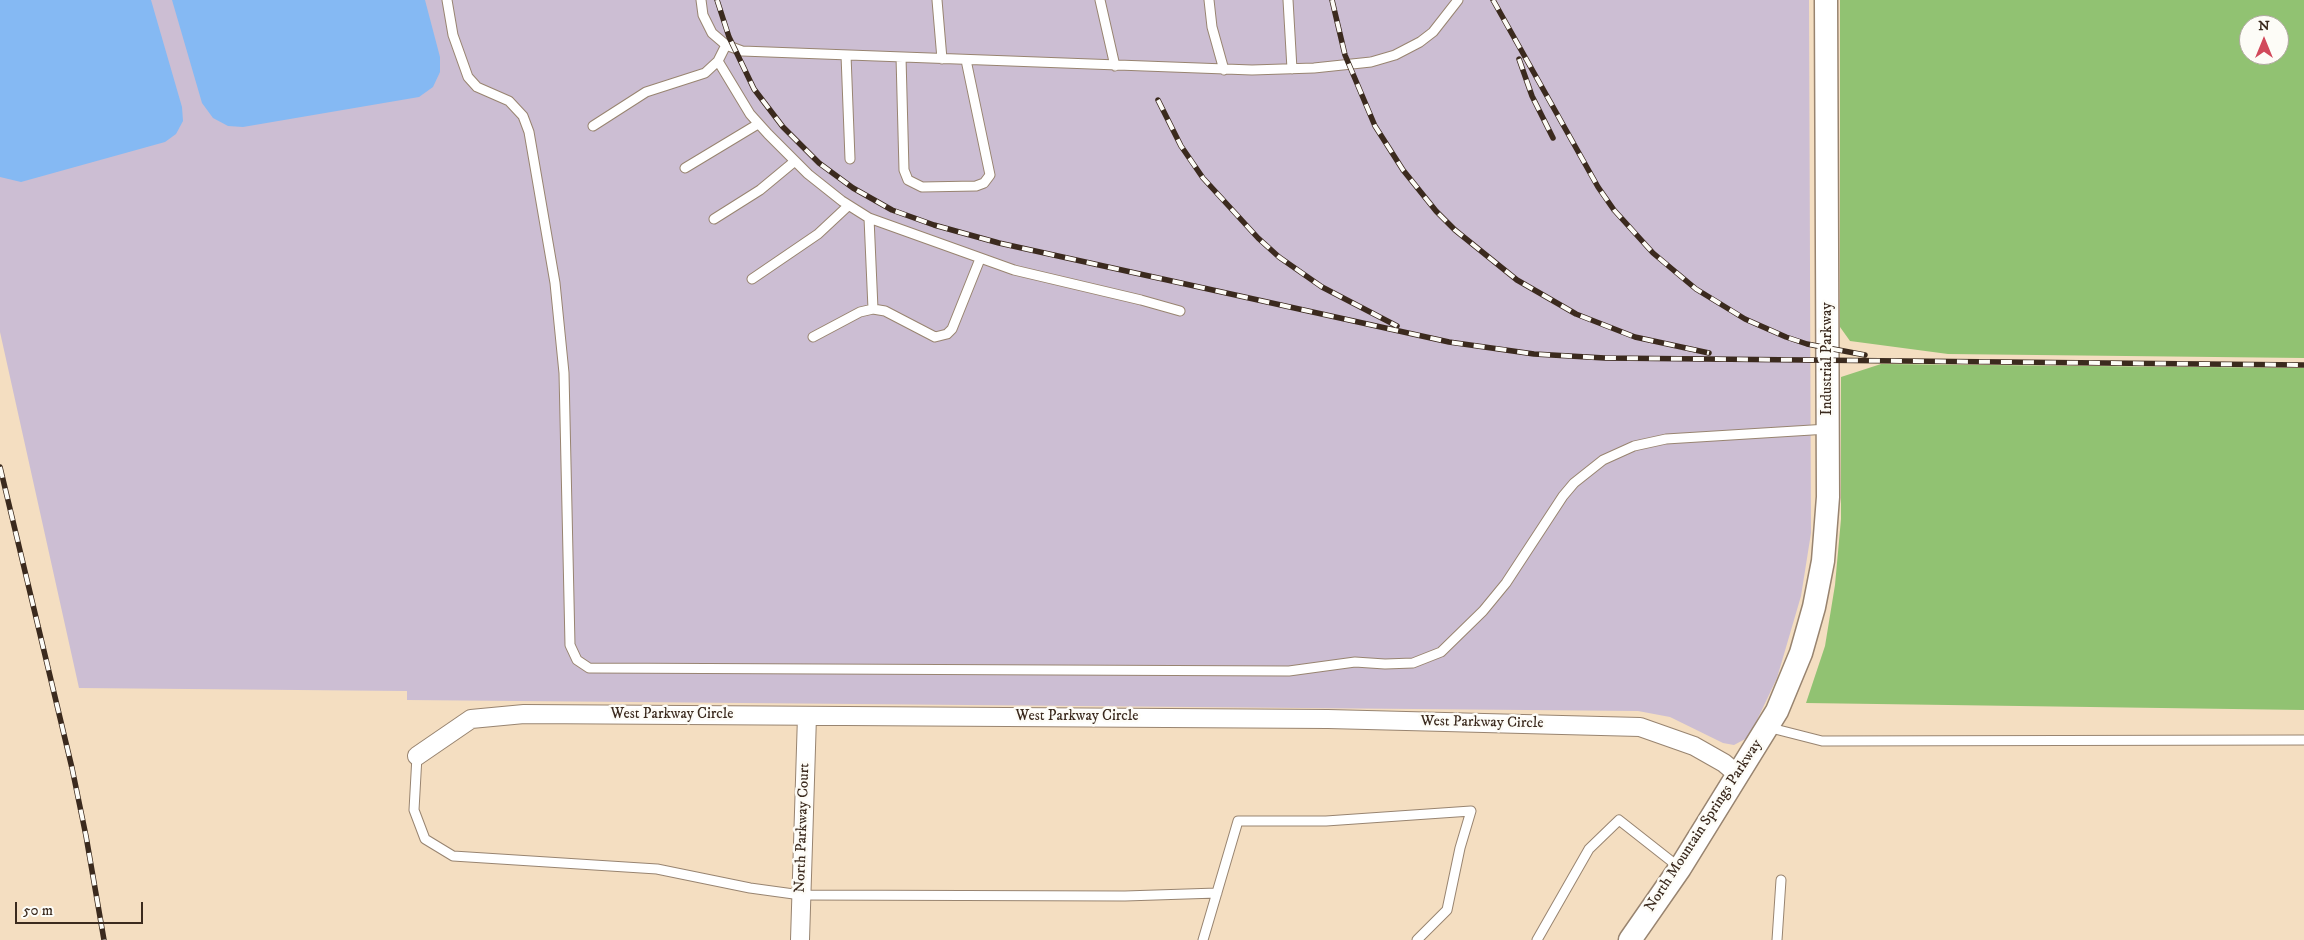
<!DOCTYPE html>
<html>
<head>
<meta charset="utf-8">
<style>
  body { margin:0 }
  #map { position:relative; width:2304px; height:940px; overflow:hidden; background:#f4dec1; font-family:"IM FELL DW Pica",serif }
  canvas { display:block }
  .north { position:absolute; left:2239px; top:15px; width:50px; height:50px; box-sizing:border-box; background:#fdfcf7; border:1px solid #afa8a0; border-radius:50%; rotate:0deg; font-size:14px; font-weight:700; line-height:20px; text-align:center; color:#3b2a1e }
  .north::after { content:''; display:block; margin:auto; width:18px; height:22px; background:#d1495b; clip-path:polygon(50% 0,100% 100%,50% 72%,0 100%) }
  .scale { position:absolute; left:15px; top:902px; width:128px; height:22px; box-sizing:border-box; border:2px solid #3b2a1e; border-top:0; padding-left:6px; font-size:15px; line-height:18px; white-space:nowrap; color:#3b2a1e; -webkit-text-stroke:4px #fdfcf7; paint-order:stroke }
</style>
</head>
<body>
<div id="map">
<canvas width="2304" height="940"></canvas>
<div class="north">N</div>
<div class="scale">50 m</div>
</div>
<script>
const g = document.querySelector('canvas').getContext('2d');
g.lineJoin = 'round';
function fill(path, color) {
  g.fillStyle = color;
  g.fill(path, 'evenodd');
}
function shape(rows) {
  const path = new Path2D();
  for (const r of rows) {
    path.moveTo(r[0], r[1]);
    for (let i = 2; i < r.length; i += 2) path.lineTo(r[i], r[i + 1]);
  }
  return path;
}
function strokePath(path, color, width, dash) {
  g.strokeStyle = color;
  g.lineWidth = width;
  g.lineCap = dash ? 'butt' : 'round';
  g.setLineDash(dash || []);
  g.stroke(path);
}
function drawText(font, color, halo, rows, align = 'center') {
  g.font = font + ' "IM FELL DW Pica",serif';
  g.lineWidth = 5;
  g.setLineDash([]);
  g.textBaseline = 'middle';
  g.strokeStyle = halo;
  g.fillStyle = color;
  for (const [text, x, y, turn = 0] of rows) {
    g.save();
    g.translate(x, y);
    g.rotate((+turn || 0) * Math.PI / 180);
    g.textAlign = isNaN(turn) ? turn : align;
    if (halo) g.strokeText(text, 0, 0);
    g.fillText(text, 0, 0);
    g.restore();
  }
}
const industrial = shape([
  [0,0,1809,0,1811,533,1801,596,1777,678,1749,737,1734,745,1723,743,1670,717,1638,711,407,700,407,691,79,688,0,332]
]);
const green = shape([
  [1840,0,2304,0,2304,358,1948,354,1850,341,1840,327],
  [2249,25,2279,25,2279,55,2249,55],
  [1881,364,2304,368,2304,710,1806,703,1825,646,1835,585,1841,519,1841,377]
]);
const water = shape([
  [0,0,151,0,182,107,183,121,176,134,165,142,21,182,0,177],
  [172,0,425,0,440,57,440,72,433,87,419,97,243,127,228,126,213,118,202,103]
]);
const service = shape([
  [447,0,453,35,468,77,477,87,509,101,523,116,529,132,555,283,564,373,570,645,577,660,589,668,1289,671,1355,662,1385,664,1413,663,1441,652,1483,611,1506,583,1563,496,1574,483,1603,460,1634,446,1666,439,1828,429],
  [701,0,703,15,712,33,726,45,742,51,1252,70,1314,68,1371,62,1395,55,1420,42,1433,32,1458,0],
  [937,0,942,59],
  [1100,0,1115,66],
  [1209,0,1212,27,1224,70],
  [1288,0,1292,69],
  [846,55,850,159],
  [901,57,904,170,908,180,922,187,976,186,984,183,990,175,966,60],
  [718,61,750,114,768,134,808,174,842,201,869,218,1014,270,1141,300,1180,311],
  [593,126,646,92,705,73,718,61,726,45],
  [685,168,758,124],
  [869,218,873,309],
  [714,219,760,190,795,161],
  [752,279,818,234,848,206],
  [813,337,860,312,873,309,885,311,935,337,947,334,952,329,980,259],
  [1767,727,1822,741,2304,740],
  [417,756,414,810,425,839,453,856,657,869,750,888,801,895,1125,896,1217,893],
  [1203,940,1238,821,1326,821,1471,811,1460,848,1447,910,1417,940],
  [1537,940,1589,849,1619,820,1680,868],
  [1777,940,1781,880]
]);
const minor = shape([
  [417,756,471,719,524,714,1328,719,1640,727,1694,746,1724,763,1737,774],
  [800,940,807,716]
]);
const tertiary = shape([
  [1630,940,1680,868,1777,711,1801,653,1814,607,1823,561,1828,497,1826,0]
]);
const rail = shape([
  [717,0,729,37,754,89,783,127,819,163,853,188,892,210,934,225,999,243,1449,342,1534,354,1605,358,2304,365],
  [1332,0,1345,55,1375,126,1403,170,1436,211,1455,230,1517,280,1576,314,1635,337,1709,353],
  [1493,0,1598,187,1614,210,1653,253,1696,289,1745,319,1786,337,1807,344,1865,355],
  [1519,59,1532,96,1553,138],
  [1158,100,1181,146,1203,178,1258,238,1279,257,1322,287,1397,326],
  [0,467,72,768,86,836,104,940]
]);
const streetNames = [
  ["Industrial Parkway",1828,359,-90],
  ["West Parkway Circle",672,715],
  ["West Parkway Circle",1077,717],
  ["West Parkway Circle",1482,723,1],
  ["North Mountain Springs Parkway",1704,826,-57],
  ["North Parkway Court",803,828,-88]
];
fill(industrial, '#ccbed3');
fill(green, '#91c272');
fill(water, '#85b9f3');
strokePath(service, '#988470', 11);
strokePath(minor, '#988470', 20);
strokePath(tertiary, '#988470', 25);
strokePath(service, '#fff', 9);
strokePath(minor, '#fff', 18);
strokePath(tertiary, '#fff', 22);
strokePath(rail, '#3b2a1e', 5.5);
strokePath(rail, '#fdfcf7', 4, [11]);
drawText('15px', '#3b2a1e', '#fdfcf7', streetNames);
</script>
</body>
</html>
